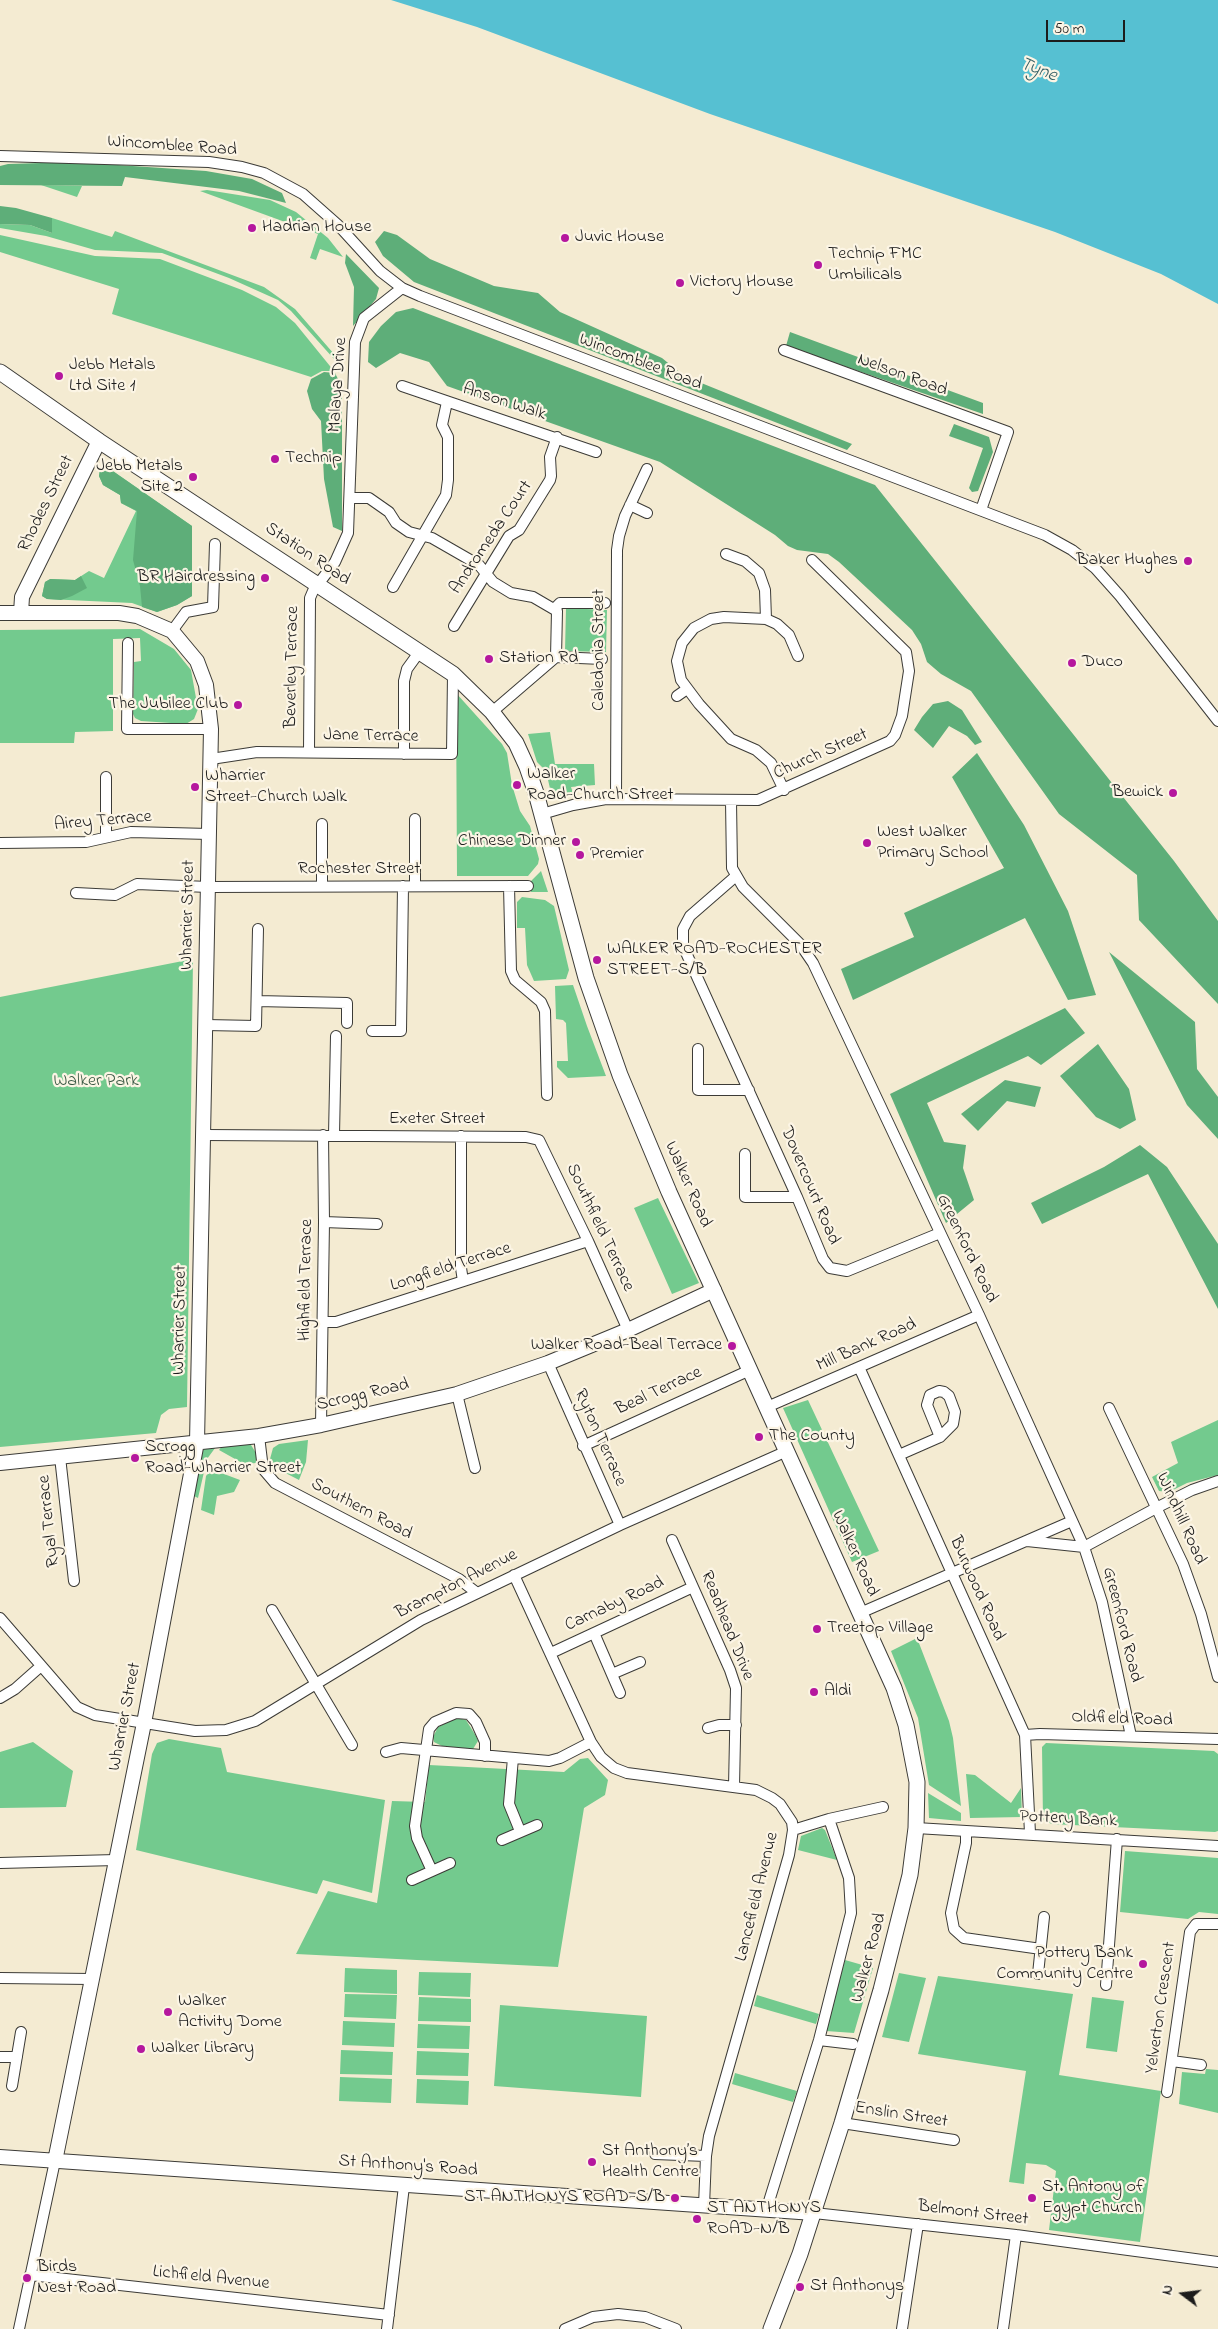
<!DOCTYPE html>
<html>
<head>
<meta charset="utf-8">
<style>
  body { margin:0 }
  #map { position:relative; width:1218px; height:2329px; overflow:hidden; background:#f4ebd2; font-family:"Indie Flower",sans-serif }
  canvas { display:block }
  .north { position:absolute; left:1158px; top:2269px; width:50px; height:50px; -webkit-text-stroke:4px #fcf5e5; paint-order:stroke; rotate:285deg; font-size:14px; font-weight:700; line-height:20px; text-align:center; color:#1c1c1c }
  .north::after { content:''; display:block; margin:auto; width:18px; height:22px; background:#1c1c1c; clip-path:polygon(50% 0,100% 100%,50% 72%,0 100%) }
  .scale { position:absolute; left:1046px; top:20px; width:79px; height:22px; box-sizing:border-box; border:2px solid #1c1c1c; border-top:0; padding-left:6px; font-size:15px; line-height:18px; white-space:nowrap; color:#1c1c1c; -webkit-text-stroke:4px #fcf5e5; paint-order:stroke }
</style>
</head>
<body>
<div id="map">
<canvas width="1218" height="2329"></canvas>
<div class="north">N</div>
<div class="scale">50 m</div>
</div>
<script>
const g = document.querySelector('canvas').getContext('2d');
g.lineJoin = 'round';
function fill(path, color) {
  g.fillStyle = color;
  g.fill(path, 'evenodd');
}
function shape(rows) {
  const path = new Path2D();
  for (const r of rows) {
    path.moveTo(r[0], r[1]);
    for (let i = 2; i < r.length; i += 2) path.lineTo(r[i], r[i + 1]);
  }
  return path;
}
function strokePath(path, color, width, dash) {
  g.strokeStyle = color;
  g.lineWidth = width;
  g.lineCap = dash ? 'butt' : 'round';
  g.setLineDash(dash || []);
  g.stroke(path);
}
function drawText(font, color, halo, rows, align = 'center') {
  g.font = font + ' "Indie Flower",sans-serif';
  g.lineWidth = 4.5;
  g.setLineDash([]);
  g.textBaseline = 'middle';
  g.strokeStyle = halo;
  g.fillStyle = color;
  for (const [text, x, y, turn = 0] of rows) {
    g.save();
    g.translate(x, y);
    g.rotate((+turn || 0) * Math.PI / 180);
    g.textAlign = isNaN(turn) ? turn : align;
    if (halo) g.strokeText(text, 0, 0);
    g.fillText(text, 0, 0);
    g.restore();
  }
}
const green = shape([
  [41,185,82,186,77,197],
  [207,190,270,200,296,212,328,238,343,257,320,249,316,260,310,258,318,234,200,191],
  [52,218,112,237,115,231,264,287,295,309,334,354,342,358,342,368,291,311,278,300,229,278,162,253,95,250,46,236,0,228,0,224,30,225,52,233],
  [0,235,95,256,160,259,242,290,276,307,295,323,334,371,322,371,311,377,112,314,119,289,0,252],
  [107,467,192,526,192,596,177,605,157,612,132,603,47,599,42,596,45,582,51,579,75,580,89,571,104,578,136,511,121,503,120,495,103,485,99,476,100,470],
  [566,608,607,610,606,652,565,651],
  [140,629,174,649,191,670,198,709,194,719,186,724,141,721,135,718,133,714,134,662,141,661,140,638,113,639,113,731,75,732,74,743,0,743,0,630],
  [456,693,502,744,507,753,512,785,520,811,530,826,539,859,538,864,528,876,457,876],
  [550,732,555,764,594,764,595,785,571,787,573,793,560,797,551,793,546,771,537,762,528,734],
  [541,871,548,892,531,892,531,881],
  [522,897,545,900,554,906,569,970,566,979,534,981,527,965,525,928,517,928,517,902],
  [193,959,187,1407,169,1409,161,1415,156,1433,0,1447,0,997],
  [573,985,587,1026,606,1076,568,1078,557,1067,557,1061,568,1061,566,1023,563,1020,556,1019,555,986],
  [658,1198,699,1283,672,1294,634,1208],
  [808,1400,879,1551,852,1562,783,1408],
  [1218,1420,1218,1475,1187,1483,1169,1492,1159,1491,1152,1477,1178,1463,1171,1442],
  [308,1440,306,1462,299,1480,272,1466,270,1459,273,1448,279,1444],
  [243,1442,251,1445,256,1453,256,1463,244,1464,219,1450,223,1445],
  [218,1444,207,1459,198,1498,194,1496,204,1446],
  [216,1471,240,1480,234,1492,217,1496,214,1515,201,1510,206,1476,209,1472],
  [917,1638,949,1721,953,1738,961,1806,929,1785,918,1718,891,1651],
  [457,1718,466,1720,476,1736,478,1741,473,1749,444,1747,434,1742,433,1737,438,1727],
  [169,1739,221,1748,227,1772,385,1800,372,1893,323,1880,317,1894,136,1850,152,1754,157,1743],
  [33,1742,73,1771,66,1807,0,1808,0,1752],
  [1046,1743,1214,1751,1218,1754,1218,1831,1215,1832,1052,1824,1043,1820,1042,1747],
  [588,1758,608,1780,605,1795,584,1808,558,1967,296,1954,328,1891,377,1903,392,1801,425,1802,429,1765,564,1772,580,1759],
  [966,1774,975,1775,1011,1803,1021,1788,1022,1817,970,1818],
  [928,1793,961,1813,961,1821,929,1818],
  [822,1828,825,1830,837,1860,798,1850,801,1836],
  [1125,1851,1218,1858,1218,1914,1199,1912,1188,1919,1120,1912],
  [845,1960,873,1968,854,2033,826,2031],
  [345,1968,397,1970,397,1994,344,1992],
  [419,1972,471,1973,470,1997,418,1995],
  [899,1973,926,1978,909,2042,882,2037],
  [938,1976,1073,1994,1059,2075,1161,2091,1140,2242,1049,2230,1056,2171,1046,2165,1026,2163,1024,2184,1009,2182,1026,2071,918,2054],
  [345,1994,397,1995,396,2019,344,2017],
  [757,1995,819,2014,816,2024,754,2006],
  [419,1997,471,1999,471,2022,418,2021],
  [1092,1997,1124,2001,1117,2052,1086,2048],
  [500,2005,647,2016,641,2097,494,2086],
  [343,2021,395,2023,394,2047,342,2045],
  [418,2024,470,2026,469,2049,417,2048],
  [341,2050,393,2052,392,2075,340,2074],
  [417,2051,469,2053,468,2076,416,2075],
  [1206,2069,1218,2070,1218,2113,1179,2104,1182,2072,1205,2074],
  [735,2073,797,2091,793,2102,732,2084],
  [340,2077,392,2079,391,2103,339,2101],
  [417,2079,469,2081,468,2105,416,2103]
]);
const forest = shape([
  [74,162,206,171,252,179,282,193,286,203,239,191,125,177,122,186,0,185,0,166,8,164],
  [0,206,16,208,52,218,52,233,30,225,0,224],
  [384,231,397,235,430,259,494,286,538,293,560,312,662,358,684,376,852,444,847,450,414,282,383,256,375,242],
  [346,254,379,288,376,299,353,326,354,287,345,263],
  [413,308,875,485,1174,861,1218,921,1218,1004,1139,920,1137,875,1059,814,971,691,941,674,927,662,921,644,912,630,839,562,828,554,797,550,788,546,775,535,660,462,447,386,429,362,400,353,376,368,368,362,369,342,381,326,396,312],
  [790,332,983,403,983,414,786,346],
  [324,372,335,373,342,387,342,531,333,527,324,479,321,421,312,409,307,391,311,379],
  [954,424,989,437,993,452,978,491,972,492,969,488,983,448,949,436],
  [107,467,192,526,192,596,177,605,157,612,142,607,140,586,133,560,137,511,121,503,120,495,103,485,99,476,100,470],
  [81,576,87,588,72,596,61,600,47,599,42,596,45,582,50,579,75,580],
  [948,701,962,710,982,742,975,745,967,736,949,726,933,748,914,730,922,717,933,704],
  [977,753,1024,825,1068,911,1096,995,1068,1000,1025,918,853,1000,841,969,914,937,904,913,1004,868,952,777],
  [1109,952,1195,1022,1197,1069,1218,1097,1218,1139,1187,1105],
  [1065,1008,1085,1033,1041,1065,1028,1056,927,1103,944,1142,966,1145,963,1168,974,1200,946,1223,890,1094],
  [1098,1044,1129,1089,1136,1120,1120,1129,1096,1117,1060,1076],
  [1005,1080,1041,1087,1035,1107,1007,1101,978,1131,961,1114],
  [1140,1145,1167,1167,1218,1244,1218,1309,1148,1174,1042,1224,1031,1203,1104,1167]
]);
const water = shape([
  [391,0,1218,0,1218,304,1161,274,1055,232,710,114,477,27]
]);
const street = shape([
  [0,156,209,162,242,167,264,173,303,194,338,225,380,271,402,288,420,296,1045,535,1072,550,1095,568,1120,596,1218,721],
  [784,350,1008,432,981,510],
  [402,386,596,452],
  [350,498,369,498,389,512,396,523,409,532,432,538,479,565,493,582,511,593,533,597,557,611,556,657],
  [630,505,647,513],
  [726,554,745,561,759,573,765,590,766,619],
  [393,587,446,495,448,480,448,437,442,425,447,402],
  [554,609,560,603,605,603],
  [454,626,509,536,519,530,550,480,551,476,550,457,557,437],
  [172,631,186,612,213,607,215,544],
  [128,643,127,729,211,729],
  [556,657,602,659],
  [677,696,687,689],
  [492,712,556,657],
  [309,752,310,598,313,591,335,562,348,533,355,342,364,318,402,288],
  [404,754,404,681,407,669,420,651],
  [211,759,257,752,452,754,453,674],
  [784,790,771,763,756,750,731,739,699,704,681,680,677,661,682,643,694,628,711,619,724,617,766,619,777,624,789,635,798,656],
  [616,798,617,550,619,536,625,516,647,469],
  [731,801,732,868,743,887,800,944,813,963,979,1315,1084,1547,1102,1602,1131,1736],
  [542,814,573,805,606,799,758,800,890,741,895,735,902,716,909,671,906,652,812,560],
  [415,819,415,886],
  [322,824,322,886],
  [106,837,106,777],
  [0,843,86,842,131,832,209,834],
  [736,876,690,916,683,929,683,946,797,1197,823,1259,830,1268,847,1271,940,1233],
  [509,886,511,971,515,980,541,1002,545,1011,547,1095],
  [76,893,115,895,137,884,208,887,528,886],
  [257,1001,347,1003,347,1023],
  [206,1025,256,1026,258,929],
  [372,1031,401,1031,403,886],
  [698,1049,698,1090,749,1090],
  [205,1135,526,1137,539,1140,588,1241,628,1330],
  [334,1135,336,1036],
  [461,1136,461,1268,463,1281],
  [745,1154,745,1197,797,1197],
  [324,1222,377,1224],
  [322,1322,336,1322,588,1241],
  [548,1363,620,1525],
  [859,1367,1025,1735,1030,1833],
  [457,1394,475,1468],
  [767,1407,979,1315],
  [1109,1408,1183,1564,1201,1614,1218,1677],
  [321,1425,324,1222,323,1135],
  [259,1436,263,1469,275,1483,459,1579,477,1593],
  [583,1446,750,1370],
  [899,1455,940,1437,953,1424,955,1412,949,1396,944,1392,939,1391,930,1395,927,1405,940,1437],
  [60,1457,74,1581],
  [672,1540,730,1670,736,1688,734,1787],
  [1027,1541,1084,1547,1158,1507,1192,1490,1218,1481],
  [514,1575,591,1742,601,1757,614,1768,627,1773,756,1790,772,1798,780,1804,792,1822,793,1830,789,1855,709,2136,706,2156,704,2206],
  [272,1610,352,1745],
  [860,1613,1072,1521],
  [0,1618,77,1707,95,1715,195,1731,226,1730,255,1721,421,1620,620,1525,787,1451],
  [594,1633,620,1693],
  [551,1653,693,1587],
  [612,1674,640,1662],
  [0,1698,15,1689,41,1666],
  [708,1728,719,1725,736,1725],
  [1025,1735,1040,1734,1218,1739],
  [386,1752,401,1748,549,1761,560,1758,591,1742],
  [513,1758,509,1804,520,1831],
  [916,1828,1218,1846],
  [793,1830,829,1819,883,1807],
  [966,1831,966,1843,951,1913,954,1929,964,1938,1041,1949],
  [502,1840,537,1825],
  [0,1863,116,1860],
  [432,1871,417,1838,415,1826,429,1729,435,1722,456,1713,469,1714,476,1722,485,1742,485,1756],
  [412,1880,450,1863],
  [1038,1974,1044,1917],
  [0,1978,92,1979],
  [1106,1985,1117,1839],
  [819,2040,853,2044],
  [0,2057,17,2057],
  [1172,2061,1201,2065],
  [12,2086,21,2032],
  [1167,2092,1190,1932,1196,1924,1218,1924],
  [842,2123,954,2140],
  [655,2154,706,2156],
  [766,2211,819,2040,851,1913,849,1878,829,1819],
  [814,2213,1016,2235,1218,2262],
  [30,2275,389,2315],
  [19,2329,55,2161],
  [387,2329,404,2186],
  [565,2329,593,2317,618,2314,645,2317,676,2329],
  [902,2329,918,2224],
  [1003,2329,1016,2235]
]);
const secondary = shape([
  [0,613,119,613,137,616,172,631,197,661,206,685,211,729,197,1442,144,1723,55,2161],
  [21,613,22,597,99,441],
  [0,1463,259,1436,321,1425,457,1394,548,1363,628,1330,714,1290],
  [0,2157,814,2213]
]);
const primary = shape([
  [0,372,99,441,453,674,492,712,516,743,527,767,536,793,586,978,620,1075,669,1192,894,1688,906,1725,917,1782,916,1828,910,1875,881,1990,842,2123,800,2254,771,2329]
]);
const markers = [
  [252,228,5,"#b5179e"],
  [565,238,5,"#b5179e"],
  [818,265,5,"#b5179e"],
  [680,283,5,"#b5179e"],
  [59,376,5,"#b5179e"],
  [275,459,5,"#b5179e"],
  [193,477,5,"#b5179e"],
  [1188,561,5,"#b5179e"],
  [265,578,5,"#b5179e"],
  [489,659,5,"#b5179e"],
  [1072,663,5,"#b5179e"],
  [238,705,5,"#b5179e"],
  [517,785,5,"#b5179e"],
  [195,787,5,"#b5179e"],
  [1173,793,5,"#b5179e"],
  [576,842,5,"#b5179e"],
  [867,843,5,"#b5179e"],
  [580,855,5,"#b5179e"],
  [597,960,5,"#b5179e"],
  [732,1346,5,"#b5179e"],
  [759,1437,5,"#b5179e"],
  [135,1458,5,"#b5179e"],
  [817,1629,5,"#b5179e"],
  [814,1692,5,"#b5179e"],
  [1143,1964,5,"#b5179e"],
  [168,2012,5,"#b5179e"],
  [141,2049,5,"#b5179e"],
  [592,2162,5,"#b5179e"],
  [675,2198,5,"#b5179e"],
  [1032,2198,5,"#b5179e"],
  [697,2219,5,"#b5179e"],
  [27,2278,5,"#b5179e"],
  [800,2287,5,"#b5179e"]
];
const streetNames = [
  ["Wincomblee Road",172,147,4],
  ["Wincomblee Road",640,363,21],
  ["Nelson Road",902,376,20],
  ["Malaya Drive",339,385,-86],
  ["Anson Walk",504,403,18],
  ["Rhodes Street",47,504,-64],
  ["Andromeda Court",492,538,-56],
  ["Station Road",307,555,34],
  ["Caledonia Street",600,650,-90],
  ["Beverley Terrace",293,667,-89],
  ["Jane Terrace",371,737,1],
  ["Church Street",821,755,-24],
  ["Airey Terrace",103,822,-5],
  ["Rochester Street",359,870],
  ["Wharrier Street",189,915,-89],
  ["Exeter Street",437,1120],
  ["Walker Road",687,1185,66],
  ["Dovercourt Road",809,1186,67],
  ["Southfield Terrace",599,1228,65],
  ["Greenford Road",966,1249,64],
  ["Longfield Terrace",451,1268,-18],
  ["Highfield Terrace",307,1280,-89],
  ["Wharrier Street",181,1320,-89],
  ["Mill Bank Road",867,1346,-24],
  ["Beal Terrace",659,1392,-25],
  ["Scrogg Road",363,1396,-13],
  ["Ryton Terrace",599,1438,66],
  ["Southern Road",361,1510,28],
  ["Windhill Road",1180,1519,66],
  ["Ryal Terrace",50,1521,-96],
  ["Walker Road",854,1554,66],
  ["Brampton Avenue",457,1585,-27],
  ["Burwood Road",976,1589,66],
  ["Carnaby Road",615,1605,-25],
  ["Greenford Road",1121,1625,76],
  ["Readhead Drive",726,1626,68],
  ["Wharrier Street",126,1717,-79],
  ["Oldfield Road",1122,1720,2],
  ["Pottery Bank",1068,1820,3],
  ["Lancefield Avenue",758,1897,-76],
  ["Walker Road",870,1958,-75],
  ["Yelverton Crescent",1162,2008,-82],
  ["Enslin Street",901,2116,9],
  ["St Anthony's Road",408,2167,4],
  ["Belmont Street",973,2214,7],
  ["Lichfield Avenue",211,2279,6]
];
const poiNames = [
  ["Hadrian House",262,228],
  ["Juvic House",575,238],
  ["Technip FMC",828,255],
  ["Umbilicals",828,276],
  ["Victory House",690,283],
  ["Jebb Metals",69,366],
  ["Ltd Site 1",69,387],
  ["Technip",285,459],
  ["Jebb Metals",183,467,"right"],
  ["Site 2",183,488,"right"],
  ["Baker Hughes",1178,561,"right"],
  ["BR Hairdressing",255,578,"right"],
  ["Station Rd",499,659],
  ["Duco",1082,663],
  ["The Jubilee Club",228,705,"right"],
  ["Walker",527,775],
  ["Road-Church Street",527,796],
  ["Wharrier",205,777],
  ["Street-Church Walk",205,798],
  ["Bewick",1163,793,"right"],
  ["West Walker",877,833],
  ["Primary School",877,854],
  ["Chinese Dinner",566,842,"right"],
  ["Premier",590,855],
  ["WALKER ROAD-ROCHESTER",607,950],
  ["STREET-S/B",607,971],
  ["Walker Road-Beal Terrace",722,1346,"right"],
  ["The County",769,1437],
  ["Scrogg",145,1448],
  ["Road-Wharrier Street",145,1469],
  ["Treetop Village",827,1629],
  ["Aldi",824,1692],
  ["Pottery Bank",1133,1954,"right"],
  ["Community Centre",1133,1975,"right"],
  ["Walker",178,2002],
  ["Activity Dome",178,2023],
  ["Walker Library",151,2049],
  ["St Anthony’s",602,2152],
  ["Health Centre",602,2173],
  ["St. Antony of",1042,2188],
  ["Egypt Church",1042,2209],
  ["ST ANTHONYS ROAD-S/B",665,2198,"right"],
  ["ST ANTHONYS",707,2209],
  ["ROAD-N/B",707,2230],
  ["Birds",37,2268],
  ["Nest Road",37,2289],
  ["St Anthonys",810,2287]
];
const parkNames = [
  ["Walker Park",96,1082]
];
const waterNames = [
  ["Tyne",1038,71,21]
];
fill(green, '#73ca8e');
fill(forest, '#5eae79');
fill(water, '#56c0d2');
strokePath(street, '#3c3b37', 12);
strokePath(secondary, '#3c3b37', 16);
strokePath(primary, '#3c3b37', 17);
strokePath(street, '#fff', 10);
strokePath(secondary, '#fff', 14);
strokePath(primary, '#fff', 15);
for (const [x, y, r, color] of markers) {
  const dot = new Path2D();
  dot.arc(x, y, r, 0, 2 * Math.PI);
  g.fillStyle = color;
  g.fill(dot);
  strokePath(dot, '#fcf5e5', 2);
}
drawText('18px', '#1c1c1c', '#fcf5e5', streetNames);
drawText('18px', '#1c1c1c', '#fcf5e5', poiNames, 'left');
drawText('18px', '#3a5944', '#fcf5e5', parkNames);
drawText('italic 19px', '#335e65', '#fcf5e5', waterNames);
</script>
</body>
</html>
